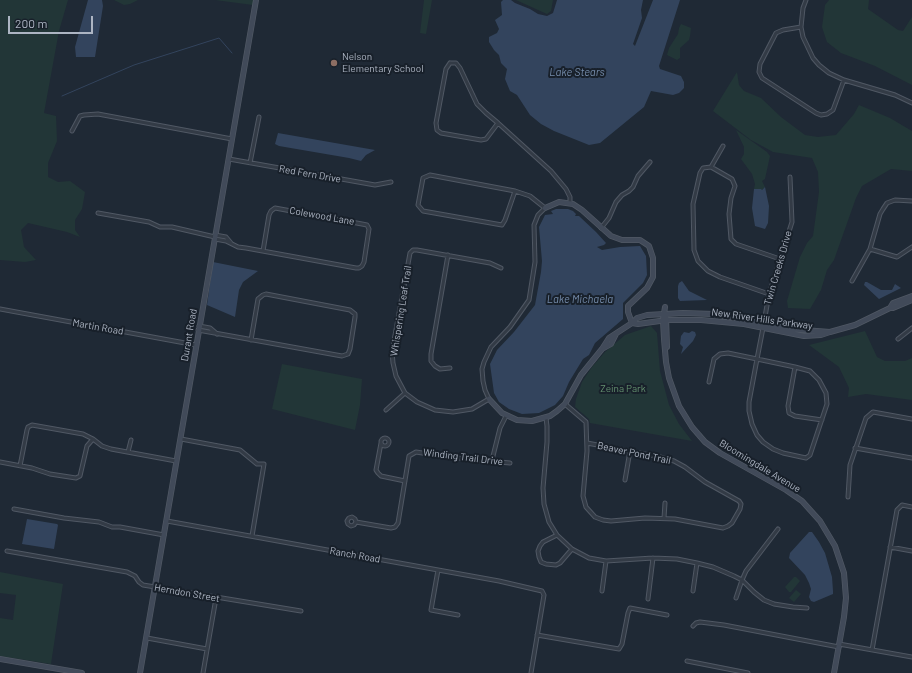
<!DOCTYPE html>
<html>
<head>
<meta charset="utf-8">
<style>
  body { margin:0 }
  #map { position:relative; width:912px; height:673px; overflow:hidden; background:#1f2935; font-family:Barlow,sans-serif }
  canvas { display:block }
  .scale { position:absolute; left:8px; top:16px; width:85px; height:18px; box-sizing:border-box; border:2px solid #adb5c3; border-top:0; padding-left:5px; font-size:12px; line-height:14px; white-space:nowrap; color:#adb5c3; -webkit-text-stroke:3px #18202a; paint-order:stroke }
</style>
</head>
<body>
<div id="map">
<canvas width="912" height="673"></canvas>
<div class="scale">200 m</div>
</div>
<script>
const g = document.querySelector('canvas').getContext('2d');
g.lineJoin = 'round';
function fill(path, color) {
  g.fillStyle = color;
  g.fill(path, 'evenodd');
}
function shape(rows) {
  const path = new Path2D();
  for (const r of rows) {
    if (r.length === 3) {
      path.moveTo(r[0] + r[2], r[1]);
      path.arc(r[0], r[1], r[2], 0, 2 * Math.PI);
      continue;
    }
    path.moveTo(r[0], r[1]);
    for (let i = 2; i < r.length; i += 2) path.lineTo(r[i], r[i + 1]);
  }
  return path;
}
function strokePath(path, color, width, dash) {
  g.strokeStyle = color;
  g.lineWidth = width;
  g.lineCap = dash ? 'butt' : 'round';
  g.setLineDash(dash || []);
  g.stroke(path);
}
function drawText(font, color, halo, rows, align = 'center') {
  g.font = font + ' Barlow,sans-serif';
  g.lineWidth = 4;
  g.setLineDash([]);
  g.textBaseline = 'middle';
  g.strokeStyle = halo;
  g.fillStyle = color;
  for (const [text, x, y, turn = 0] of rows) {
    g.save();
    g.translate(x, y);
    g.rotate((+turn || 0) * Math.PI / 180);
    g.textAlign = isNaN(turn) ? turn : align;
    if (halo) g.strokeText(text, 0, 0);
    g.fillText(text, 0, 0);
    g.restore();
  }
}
const green = shape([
  [0,0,68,0,59,31,44,113,56,116,57,141,48,163,48,177,58,182,70,181,85,192,82,209,75,220,75,230,80,237,67,232,28,223,21,230,24,247,36,260,25,262,0,260],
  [114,0,138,0,130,4,124,5],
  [215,0,254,0,253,5],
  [424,0,432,0,426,34,420,33],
  [516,0,553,0,551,11,547,14],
  [829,0,869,0,868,9,898,30,903,31,912,17,912,85,875,66,841,53,827,42,822,27,825,5],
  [681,24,691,28,690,36,689,40,680,48,680,58,677,60,667,55,669,48,678,34,679,28],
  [737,72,739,85,744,91,761,98,781,117,805,135,818,137,836,135,854,114,859,105,890,118,912,131,912,171,891,169,862,186,856,198,834,260,827,270,821,290,810,309,788,308,787,301,800,257,807,243,813,236,819,192,818,172,812,158,773,152,751,140,713,111],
  [736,130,767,152,770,156,765,179,762,181,765,187,762,190,754,189,755,184,752,174,741,159,744,154,744,147],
  [651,326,657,333,660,371,669,405,679,424,692,441,590,423,589,419,575,407,576,399,582,382,592,367,605,352,625,335],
  [865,331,877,357,885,361,905,361,912,358,912,400,866,394,848,397,849,388,839,367,809,345],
  [282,364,362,379,360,405,355,430,272,409],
  [0,572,63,584,51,664,0,656,0,618,13,620,16,595,0,593],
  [794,577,796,577,800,581,791,592,789,592,785,587],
  [796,590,801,594,794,602,789,598]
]);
const water = shape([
  [88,0,102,0,103,6,95,57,76,57,75,47],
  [503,0,511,0,515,3,530,9,538,14,547,16,553,13,557,0,643,0,641,10,642,18,633,44,635,46,653,0,680,0,659,66,660,69,681,76,684,82,684,88,679,93,673,95,651,91,644,107,600,143,589,145,554,131,541,124,530,115,517,95,510,91,505,79,507,69,501,63,499,55,494,50,489,42,489,37,497,33,499,29,495,20,502,15,501,2],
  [278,133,375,150,366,155,361,161,349,158,279,146,275,144],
  [765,187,769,206,768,223,765,229,755,226,752,208,754,189,761,189,762,190],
  [556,209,568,209,573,211,576,214,575,216,579,216,596,232,606,243,604,245,597,247,602,250,620,247,640,246,646,256,647,275,643,283,623,303,623,319,595,343,589,355,583,359,569,382,563,396,555,405,539,413,522,414,509,409,499,402,494,393,490,364,497,350,514,332,535,305,541,272,542,261,539,227,545,215,553,214,551,211],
  [213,262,258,271,243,282,239,290,235,317,207,305],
  [682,281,689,291,707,300,680,301,678,298,678,286,679,283],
  [865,282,867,282,881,290,892,290,895,284,901,288,879,299,864,285],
  [692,331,695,332,696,335,693,341,681,354,683,347,680,344,681,336,684,332,689,333],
  [27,519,57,524,58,525,54,549,22,544],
  [809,532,812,532,819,542,825,553,832,577,833,591,833,594,814,602,811,601,809,597,811,589,809,583,805,575,789,558,790,553]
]);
const stream = shape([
  [62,96,134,65,219,38,232,53]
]);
const street = shape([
  [806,0,803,8,801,27,803,37,813,58,819,65,829,73,844,80,895,95,912,103],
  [801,27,783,30,776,33,760,64,759,72,762,78,816,113,821,115,827,114,833,110,844,80],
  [450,63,456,63,460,68,477,104,486,113,498,123,486,139,481,140,441,133,437,130,436,123,446,69,450,63],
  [498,123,551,171,566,189,570,197,570,203],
  [72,131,80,116,84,115,98,114,232,139],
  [229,159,375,185,391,182],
  [250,163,259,117],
  [711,167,723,146],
  [430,175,515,191,505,220,502,225,423,211,418,205,423,178,430,175],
  [98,213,149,222,160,227,172,227,215,237],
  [601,228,609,218,616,202,622,195,629,191,633,187,638,176,650,162],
  [215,235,226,237,231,243],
  [215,239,226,241,238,247,246,248,356,268,359,268,362,266,364,262,369,229,367,225,362,224,275,208,271,211,269,215,263,251],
  [870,249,897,257,912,247],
  [448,255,431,354,431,361,435,366,440,369,450,368],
  [501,268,490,263,417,250,413,250,410,253,392,352,393,363,396,376,405,393,417,402,435,410,453,412,472,409,489,399,485,390,483,381,482,369,484,362,491,347,510,327,529,300,535,262,534,225,538,215,545,208,530,196,515,191],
  [852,281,870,249,880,214,883,209,887,203,895,200,912,201],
  [769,294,720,277,708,271,698,261,694,250,693,204,700,173,703,168,711,167,732,179,735,186,731,198,729,214,731,239,736,244,780,259],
  [0,309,196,345],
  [199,326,210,328,217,334],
  [198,330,342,356,348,354,350,349,355,317,355,314,350,310,266,294,263,295,258,299,251,340],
  [898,339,912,328],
  [795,367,788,406,789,413,795,416,822,420],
  [709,382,714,359,720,354,728,353,757,359,795,367,810,371,819,380,826,393,827,404,810,455,806,458,783,453,773,449,763,442,757,435,752,424,749,411,749,402,757,359,763,328,769,294,792,222,790,177],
  [565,404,586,422,587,451,583,496,586,507,595,517,603,520,611,521,645,518,675,519,723,528,728,526,732,523,740,509,741,504,739,501,705,482,685,467,674,461,660,457,587,443],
  [386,410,405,393],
  [546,418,547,426,547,442,543,488,544,504,549,522,557,535,572,549,589,558,606,561,653,558,677,559,697,563,713,567,734,576,742,580,754,592,764,600,774,604,793,607,807,608],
  [385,442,4],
  [181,439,240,450,257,464,264,464,252,536],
  [381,443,376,470,378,473,381,476,405,481],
  [855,448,912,458],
  [128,452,131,440],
  [492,460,500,428,506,416],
  [0,462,32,468,50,474,76,478,80,476,87,446,93,439],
  [20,466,27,430,28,427,32,425,83,434,93,439,102,446,111,449,176,461],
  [625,480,630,451],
  [848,497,850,465,866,418,873,412,912,419],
  [14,509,64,518,99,522,112,527,120,527,164,535],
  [664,518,665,503],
  [167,521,499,581,542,591,544,595,531,673],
  [356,522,354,525,351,526,348,524,347,521,349,518,352,517,355,519,356,522,391,528,395,527,398,523,409,456,416,452,448,457,510,463],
  [557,535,543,542,540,546,538,551,539,557,541,562,546,564,556,565,560,563,572,549],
  [890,547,912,551],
  [7,551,127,572,135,576,139,582,143,585,301,611],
  [438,570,431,610,458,615],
  [602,591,606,561],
  [693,591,697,563],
  [736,598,742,580,746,571,778,529],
  [648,599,653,558],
  [693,626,696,623,700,622,724,625,839,647],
  [537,635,619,649,622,644,628,613,630,608,667,615],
  [147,638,207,649],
  [839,644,912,657],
  [872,650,897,510,902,505,912,507],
  [687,661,748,673],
  [203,673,216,598]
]);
const secondary = shape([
  [545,208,559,202,573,204,582,210,611,236,622,240,640,240,649,246,653,258,653,277,647,288,628,306,628,312,632,323],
  [665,307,663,320,664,339,666,362,669,378,679,406,692,427,705,442,720,453,786,490,802,501,820,521,835,546,844,573,846,598,844,617,834,673],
  [890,308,893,303,912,296],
  [666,317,667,347],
  [632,323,638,324,667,320,701,320,744,324,804,336,821,335,830,332],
  [602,349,611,344,616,334],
  [489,399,502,413,517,420,532,421,550,416,557,411,565,404,581,375,602,349,609,338,632,323,637,318,647,315,683,313,714,314,790,329,830,332,855,325,890,308,893,308,912,300],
  [0,659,82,673],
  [140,673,256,0]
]);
const markers = [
  [334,63,4,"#8d6e63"]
];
const poiNames = [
  ["Nelson",342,57],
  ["Elementary School",342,69]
];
const streetNames = [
  ["Red Fern Drive",310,174,10],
  ["Colewood Lane",322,216,10],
  ["Twin Creeks Drive",778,268,-74],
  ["Whispering Leaf Trail",401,311,-81],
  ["New River Hills Parkway",762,319,8],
  ["Martin Road",98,327,10],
  ["Durant Road",189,335,-80],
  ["Beaver Pond Trail",634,453,12],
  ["Winding Trail Drive",463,457,7],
  ["Bloomingdale Avenue",760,466,31],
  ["Ranch Road",355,555,10],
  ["Herndon Street",187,593,10]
];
const parkNames = [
  ["Zeina Park",623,389]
];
const waterNames = [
  ["Lake Stears",577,72],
  ["Lake Michaela",580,299]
];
fill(green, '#223637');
fill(water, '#33445d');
strokePath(stream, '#33445d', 1);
strokePath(street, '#505864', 5);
strokePath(secondary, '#505864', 6);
strokePath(street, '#333b46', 3);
strokePath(secondary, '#414a59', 4.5);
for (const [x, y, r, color] of markers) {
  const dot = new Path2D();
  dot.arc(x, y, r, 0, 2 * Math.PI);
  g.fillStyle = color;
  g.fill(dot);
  strokePath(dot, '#18202a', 1.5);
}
drawText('10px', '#adb5c3', '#18202a', poiNames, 'left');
drawText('10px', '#adb5c3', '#18202a', streetNames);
drawText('10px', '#659270', '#18202a', parkNames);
drawText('italic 11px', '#758cab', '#18202a', waterNames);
</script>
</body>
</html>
